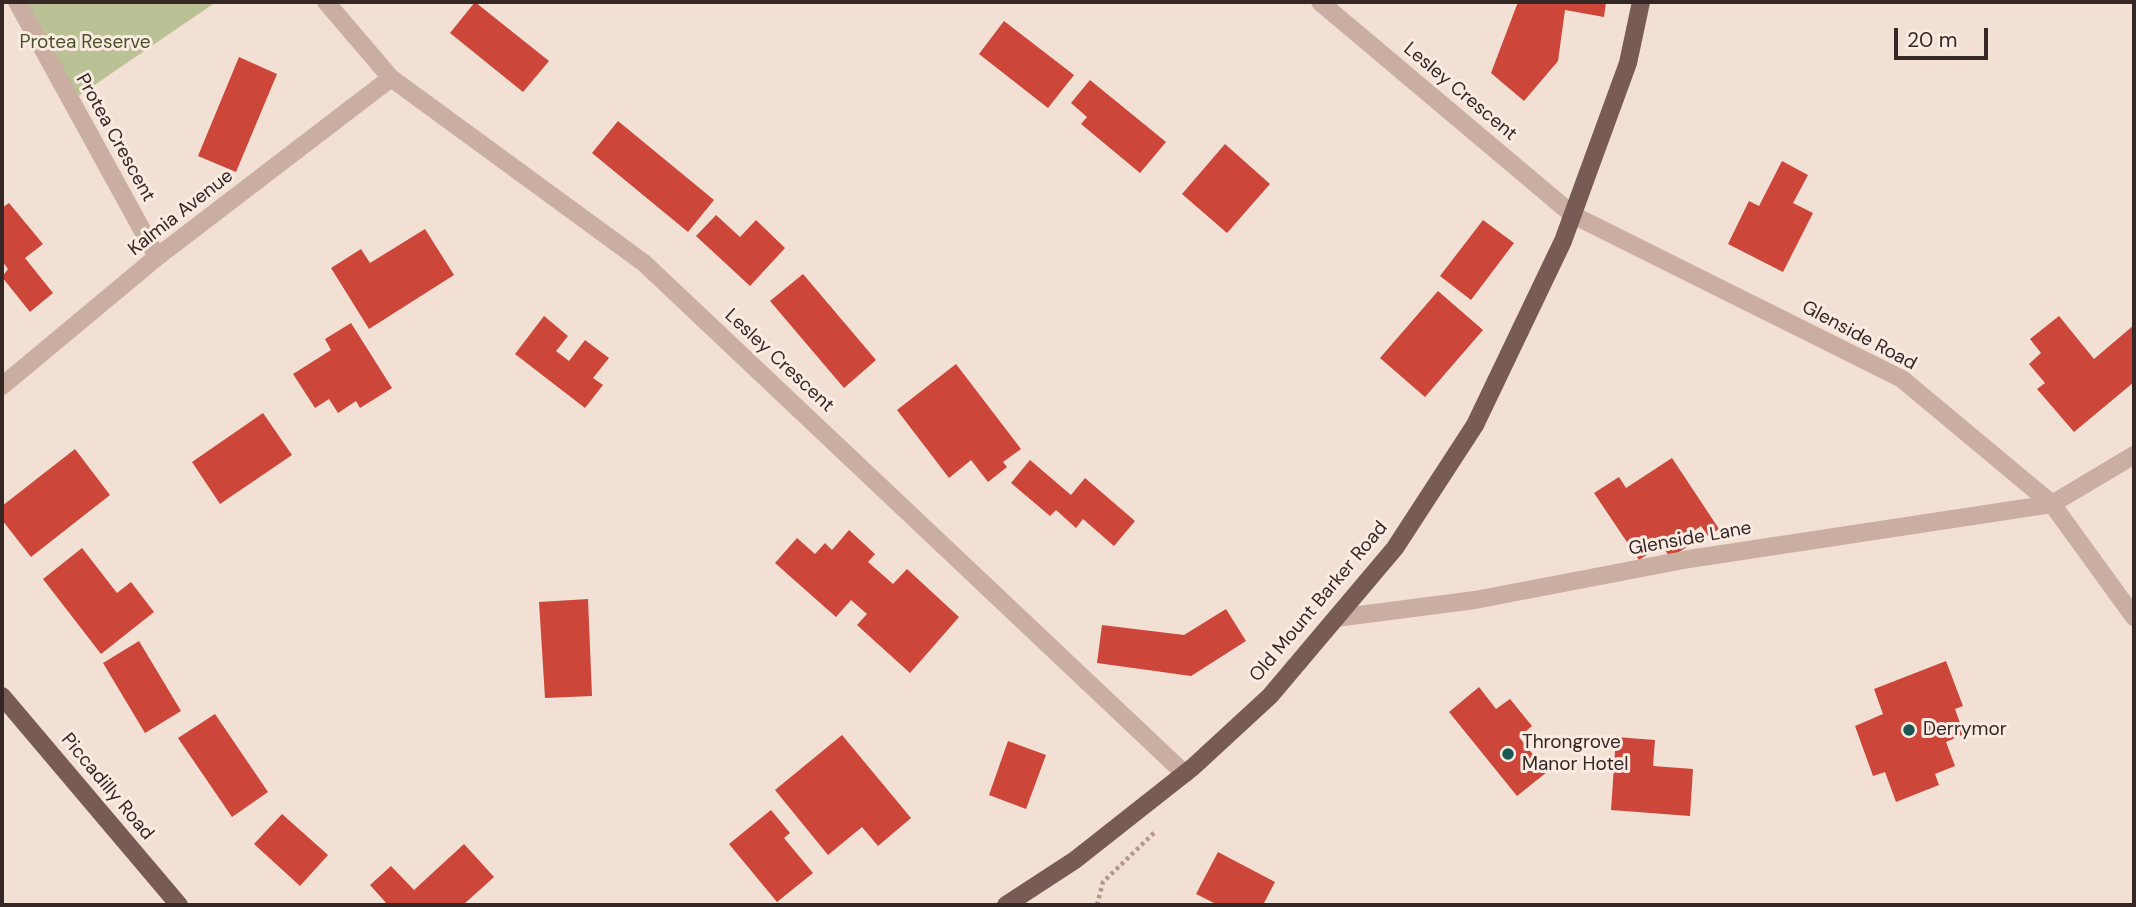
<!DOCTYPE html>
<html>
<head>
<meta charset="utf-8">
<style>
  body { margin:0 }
  #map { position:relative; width:2136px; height:907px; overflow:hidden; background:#f2e0d5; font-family:"DM Sans",sans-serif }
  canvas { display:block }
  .frame { position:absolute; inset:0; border:4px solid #342724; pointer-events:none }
  .scale { position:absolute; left:1894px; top:28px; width:94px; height:32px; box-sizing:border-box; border:4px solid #342724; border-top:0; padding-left:9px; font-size:21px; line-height:24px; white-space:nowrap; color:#342724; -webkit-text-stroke:5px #faebe2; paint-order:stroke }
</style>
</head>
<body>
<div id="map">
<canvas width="2136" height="907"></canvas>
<div class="frame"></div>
<div class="scale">20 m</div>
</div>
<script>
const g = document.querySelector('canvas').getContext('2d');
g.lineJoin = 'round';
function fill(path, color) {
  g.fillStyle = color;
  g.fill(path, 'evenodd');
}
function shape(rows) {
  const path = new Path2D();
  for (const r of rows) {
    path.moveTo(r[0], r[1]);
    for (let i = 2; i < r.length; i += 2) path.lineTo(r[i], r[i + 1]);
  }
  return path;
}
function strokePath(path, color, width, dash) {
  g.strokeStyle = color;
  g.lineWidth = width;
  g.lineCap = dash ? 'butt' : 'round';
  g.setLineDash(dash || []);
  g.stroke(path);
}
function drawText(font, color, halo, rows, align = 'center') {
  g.font = font + ' "DM Sans",sans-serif';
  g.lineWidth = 6;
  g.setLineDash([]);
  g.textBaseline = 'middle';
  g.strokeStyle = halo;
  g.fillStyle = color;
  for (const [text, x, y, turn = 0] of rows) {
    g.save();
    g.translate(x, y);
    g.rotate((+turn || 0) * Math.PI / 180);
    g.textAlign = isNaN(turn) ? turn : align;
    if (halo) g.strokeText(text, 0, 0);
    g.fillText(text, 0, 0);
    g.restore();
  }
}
const green = shape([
  [17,2,216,2,71,101]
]);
const building = shape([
  [475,2,549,61,523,92,450,33],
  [1518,2,1606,2,1604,17,1565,10,1558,61,1524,101,1491,73],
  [1004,21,1074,75,1048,108,979,54],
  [239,57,277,74,236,172,198,156],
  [1090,80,1166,142,1140,173,1081,124,1087,117,1071,103],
  [618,121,714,200,688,232,592,153],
  [1225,144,1270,184,1227,233,1182,194],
  [1782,161,1808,175,1793,203,1813,213,1783,272,1728,244,1749,201,1759,206],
  [9,203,43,244,25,258,53,293,30,312,2,277,8,269,2,261,2,208],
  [716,215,740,237,756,220,785,248,750,286,696,236],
  [1483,220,1514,243,1471,300,1440,276],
  [425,229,454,275,369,329,331,268,361,249,370,263],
  [803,274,876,360,844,388,770,301],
  [1438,291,1483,330,1425,397,1380,358],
  [544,316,568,336,556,351,569,361,585,340,609,358,593,378,603,385,585,408,515,354],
  [2059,316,2094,359,2134,325,2134,382,2074,432,2037,389,2045,383,2029,364,2041,353,2030,339],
  [351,323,392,388,360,408,356,401,338,413,329,399,315,408,293,374,331,350,325,339],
  [956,364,1021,449,1003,462,1007,467,988,482,971,460,949,478,897,410],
  [263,413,292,455,220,504,192,462],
  [75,449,110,495,31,557,2,520,2,506],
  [1672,458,1719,529,1708,536,1701,526,1691,533,1696,541,1670,558,1662,545,1639,560,1594,493,1619,477,1626,488],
  [1030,460,1071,495,1085,478,1135,521,1114,546,1083,519,1076,528,1056,510,1050,516,1011,483],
  [849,530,875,554,868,562,893,584,907,569,959,617,910,673,857,625,867,614,851,600,836,617,775,563,797,538,815,554,825,543,832,550],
  [82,548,117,593,131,582,154,612,101,654,43,579],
  [588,599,592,696,545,698,539,602],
  [1226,609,1246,641,1191,676,1097,663,1102,625,1184,635],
  [139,641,181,711,145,733,103,663],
  [1946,661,1963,706,1955,709,1964,734,1946,742,1955,766,1935,774,1939,785,1896,802,1885,772,1873,776,1855,726,1883,714,1874,689],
  [1479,687,1496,709,1510,699,1532,726,1519,737,1547,772,1517,796,1449,712],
  [215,714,268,792,232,817,178,738],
  [842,735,911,818,878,846,862,827,828,855,775,790],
  [1616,737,1655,740,1653,766,1693,769,1690,816,1611,810],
  [1008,741,1046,755,1026,809,989,795],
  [771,810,790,833,784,838,813,873,777,902,729,844],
  [282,814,328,855,300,886,254,844],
  [464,844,494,877,463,905,388,905,370,885,391,866,414,890],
  [1218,852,1275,882,1263,905,1218,905,1196,894]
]);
const path = shape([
  [1097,905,1103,882,1156,831]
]);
const minor = shape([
  [17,2,157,257],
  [326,2,391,78,644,263,1185,774],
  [1320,2,1573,215,1902,379,2052,504,2134,617],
  [2,386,157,257,391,78],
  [1336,618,1475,600,1689,559,2052,504,2134,455]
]);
const major = shape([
  [2,696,179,905],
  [1006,905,1075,860,1193,767,1270,696,1395,548,1475,425,1563,241,1628,63,1641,2]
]);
const markers = [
  [1909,730,7,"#185752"],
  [1508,754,7,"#185752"]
];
const parkNames = [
  ["Protea Reserve",85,43]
];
const streetNames = [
  ["Lesley Crescent",1460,92,40],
  ["Protea Crescent",115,138,61],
  ["Kalmia Avenue",181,213,-38],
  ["Glenside Road",1859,336,28],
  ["Lesley Crescent",779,361,43],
  ["Glenside Lane",1690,539,-10],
  ["Old Mount Barker Road",1319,602,-50],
  ["Piccadilly Road",107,787,50]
];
const poiNames = [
  ["Derrymor",1923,730],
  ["Throngrove",1522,743],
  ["Manor Hotel",1522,765]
];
fill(green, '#b9c195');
fill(building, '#cc4639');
strokePath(path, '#b6978c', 4.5, [3.5, 3.5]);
strokePath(minor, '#caaea1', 18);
strokePath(major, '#775b54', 18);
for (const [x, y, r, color] of markers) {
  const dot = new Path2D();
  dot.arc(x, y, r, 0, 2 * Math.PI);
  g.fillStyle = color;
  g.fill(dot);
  strokePath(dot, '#faebe2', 2.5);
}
drawText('19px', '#4a5327', '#faebe2', parkNames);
drawText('19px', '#342724', '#faebe2', streetNames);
drawText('19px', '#342724', '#faebe2', poiNames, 'left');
</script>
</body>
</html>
